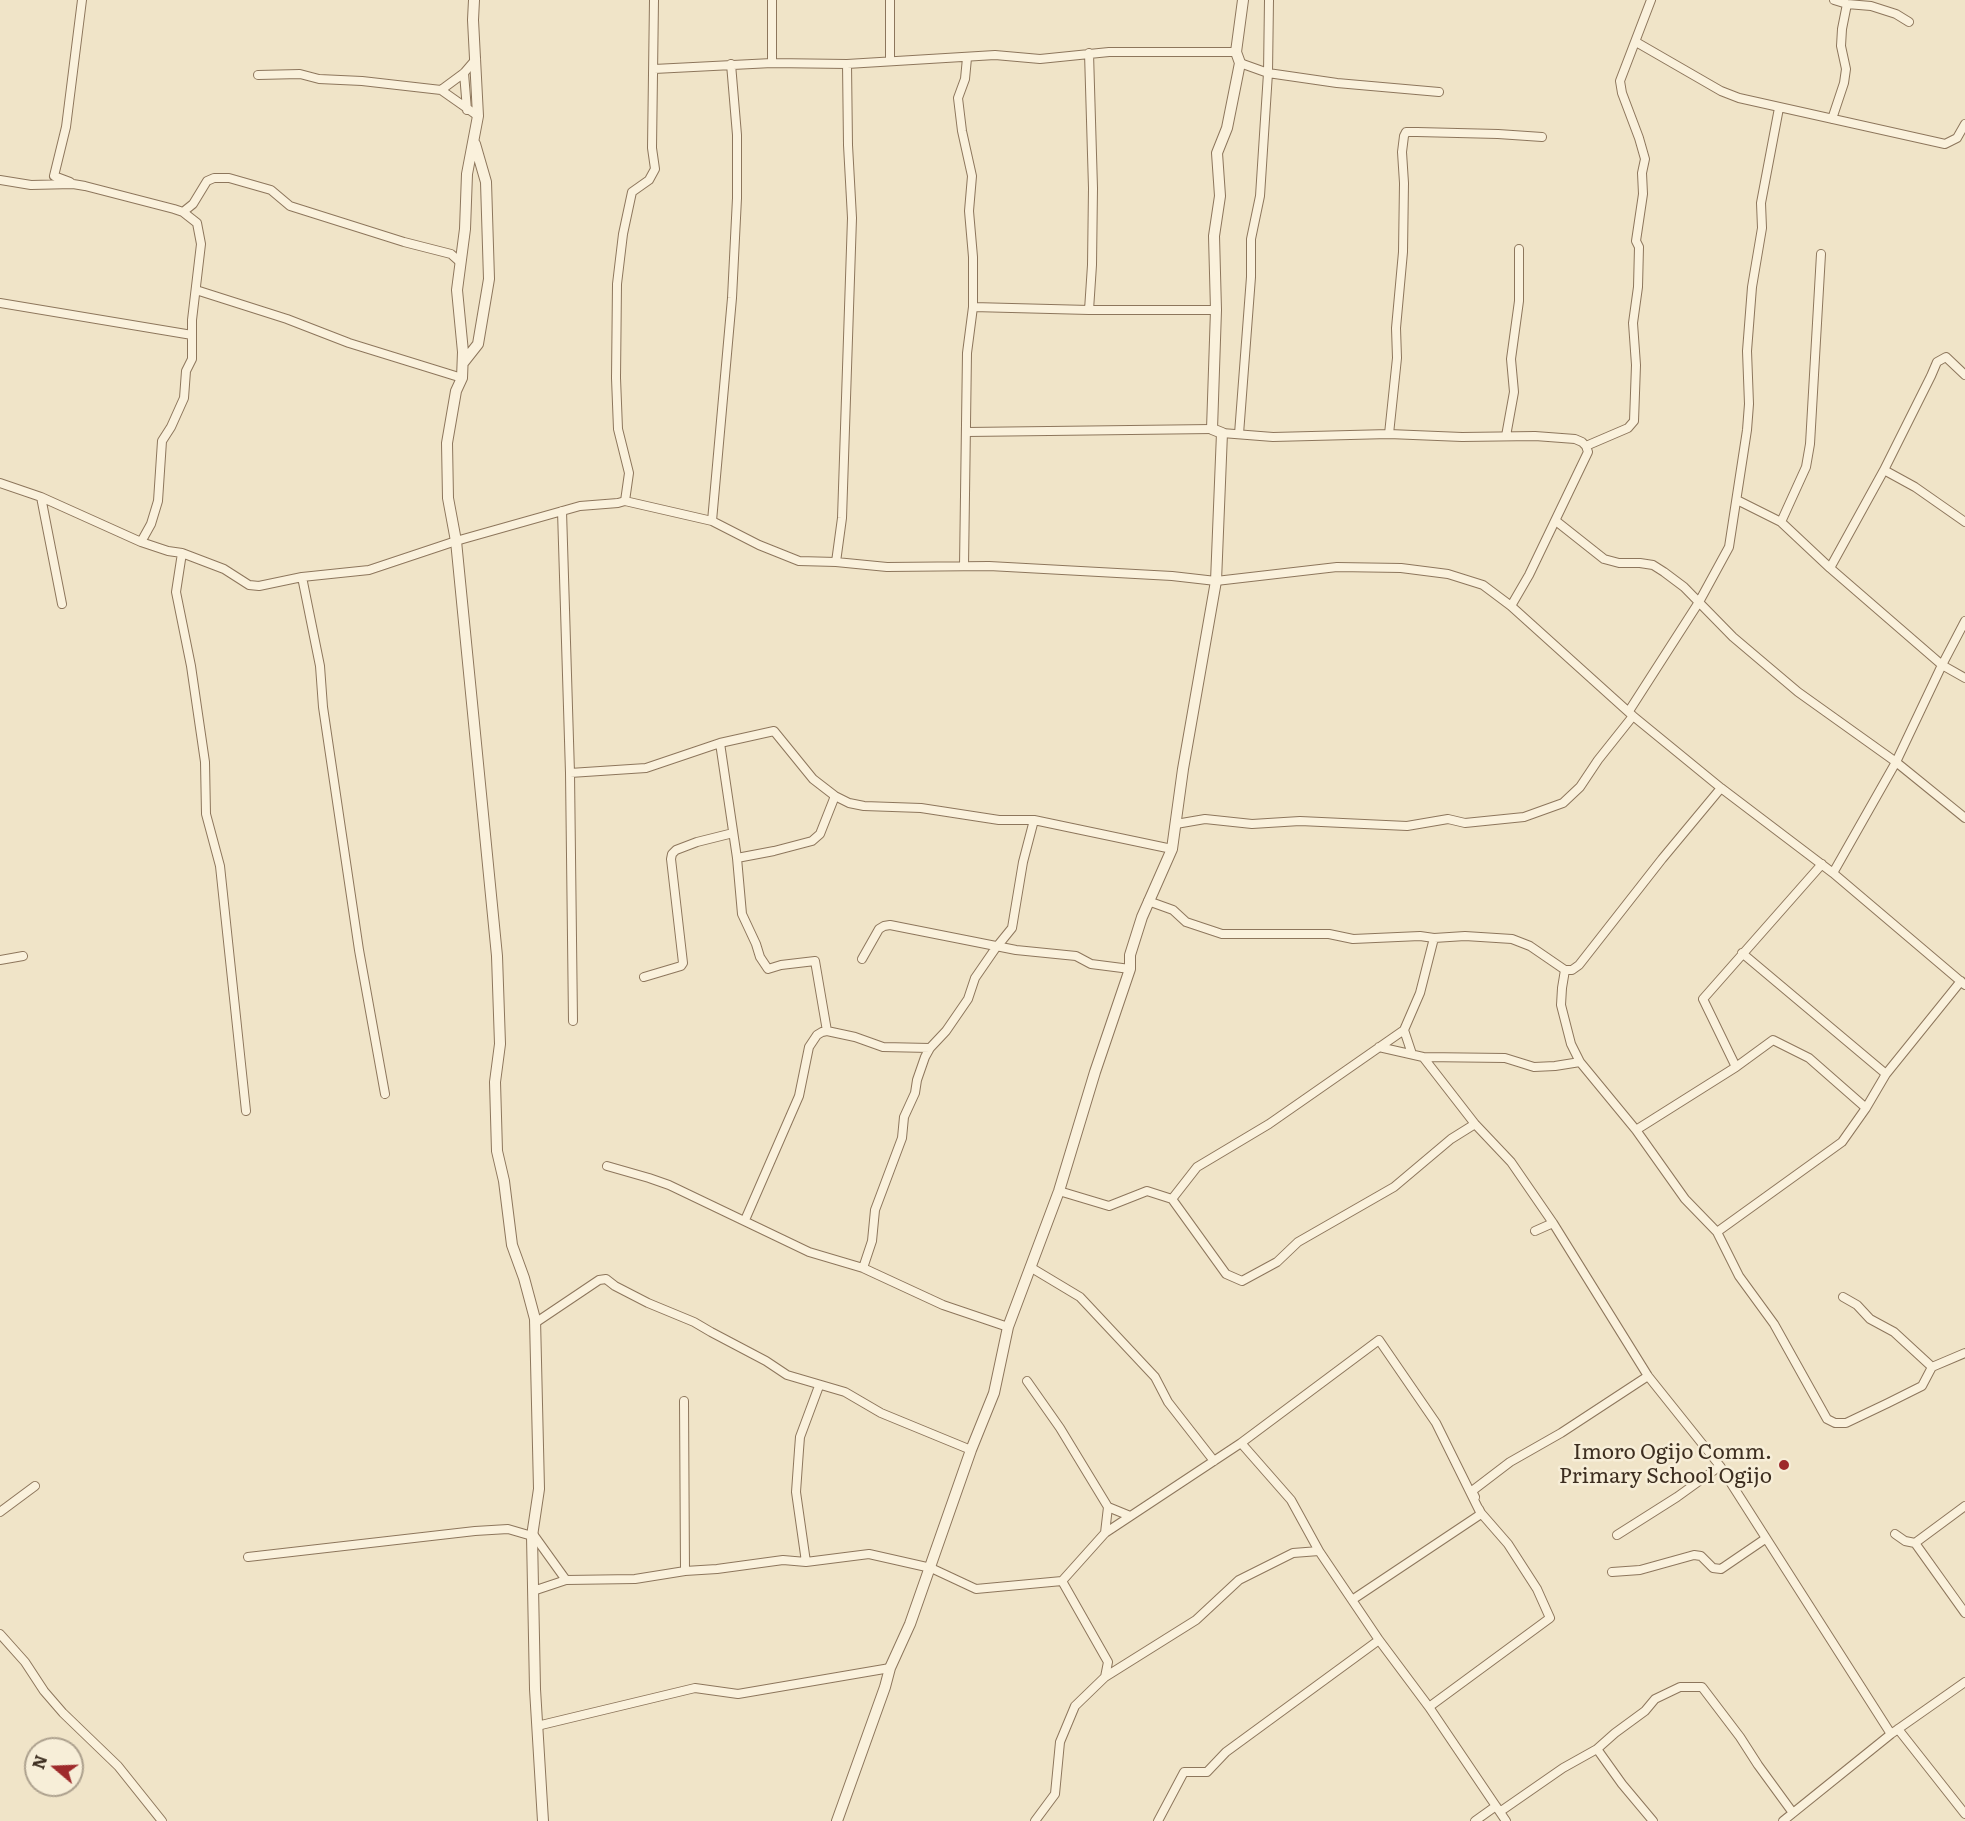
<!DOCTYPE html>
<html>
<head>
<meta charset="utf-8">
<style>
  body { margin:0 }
  #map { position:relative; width:1965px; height:1821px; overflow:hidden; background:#f0e4c8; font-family:Literata,serif }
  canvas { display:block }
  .north { position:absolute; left:24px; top:1737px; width:60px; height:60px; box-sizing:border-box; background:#f7eed8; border:2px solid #ada18e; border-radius:50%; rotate:289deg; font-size:16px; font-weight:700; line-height:24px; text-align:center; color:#3d2e20 }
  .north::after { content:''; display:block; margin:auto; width:21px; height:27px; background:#9e2a2b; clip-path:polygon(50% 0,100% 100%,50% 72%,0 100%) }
</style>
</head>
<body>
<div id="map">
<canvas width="1965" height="1821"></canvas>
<div class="north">N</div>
</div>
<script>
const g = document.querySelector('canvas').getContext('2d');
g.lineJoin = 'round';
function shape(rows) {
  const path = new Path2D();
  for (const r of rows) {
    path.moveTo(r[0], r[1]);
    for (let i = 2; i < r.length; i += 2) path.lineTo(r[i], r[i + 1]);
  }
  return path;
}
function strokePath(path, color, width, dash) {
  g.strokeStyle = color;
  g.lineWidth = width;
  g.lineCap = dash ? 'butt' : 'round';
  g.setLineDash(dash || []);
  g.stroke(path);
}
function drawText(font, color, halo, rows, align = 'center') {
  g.font = font + ' Literata,serif';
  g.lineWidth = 5;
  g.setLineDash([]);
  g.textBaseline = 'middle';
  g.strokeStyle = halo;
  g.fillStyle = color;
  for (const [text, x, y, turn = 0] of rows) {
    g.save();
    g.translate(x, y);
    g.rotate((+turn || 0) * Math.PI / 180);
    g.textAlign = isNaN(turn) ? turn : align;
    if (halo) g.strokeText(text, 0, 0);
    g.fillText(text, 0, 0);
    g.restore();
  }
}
const minor = shape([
  [772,0,772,63],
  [1834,0,1847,4,1871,6,1896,14,1909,22],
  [1636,42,1721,91,1739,98,1945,144,1957,138,1965,124],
  [890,61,890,0],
  [1240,63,1268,73,1337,83,1439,92],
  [654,69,772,63,847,64,995,55,1040,59,1109,52,1236,52],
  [464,73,467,110],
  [258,75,300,74,319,79,362,81,441,90,478,116],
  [441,90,464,73,476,59],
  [1832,119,1844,83,1846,69,1841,46,1842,29,1847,4],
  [0,180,31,185,73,184,85,186,174,209,183,212,197,223,201,244,192,320,192,359,186,371,184,398,171,427,162,441,158,501,151,524,141,542],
  [70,182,54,176,66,127,82,0],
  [183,212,193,204,207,181,214,178,229,178,271,190,290,206,404,242,451,254,460,262],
  [196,290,287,319,349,343,462,378],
  [0,303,192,335],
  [973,307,1089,310,1216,310],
  [1089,310,1092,265,1093,188,1089,53],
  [967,432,1212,429],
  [1222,433,1273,437,1389,434,1462,437,1535,436,1575,439,1582,442,1586,446,1588,452,1529,575,1511,606],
  [1239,434,1251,277,1251,239,1260,196,1268,73,1269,0],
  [1389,434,1397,358,1396,328,1403,252,1404,183,1402,152,1404,136,1406,132,1417,132,1498,134,1542,137],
  [1506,436,1514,392,1511,359,1519,301,1519,249],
  [1586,446,1628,428,1634,421,1636,365,1633,323,1638,287,1639,247,1636,241,1643,194,1642,173,1645,159,1639,138,1622,93,1620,81,1651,0],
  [1884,470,1915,487,1965,522],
  [0,483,41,497,141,542,168,551,182,553,224,569,249,585,259,586,302,577,369,570,456,541,580,506,618,503,625,501,712,521,759,545,799,561,836,562,887,567,989,566,1172,576,1216,581,1337,567,1401,568,1448,574,1483,585,1511,606,1633,716,1721,788,1833,873,1965,985],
  [41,497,62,604],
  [1737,500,1781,522,1830,568,1942,665,1965,678],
  [625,501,629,473,618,429,616,378,617,284,623,234,632,192,649,180,655,169,652,148,654,0],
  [562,511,570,773,573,1021],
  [712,521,732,298,737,198,737,135,731,64],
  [1556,521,1604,559,1619,563,1640,563,1653,565,1664,572,1684,587,1733,637,1798,692,1896,762,1965,818],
  [1781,522,1806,467,1810,444,1821,254],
  [182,553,176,592,191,666,205,762,206,814,220,866,246,1111],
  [836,562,842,518,852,218,848,145,847,64],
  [964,566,967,353,973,307,973,257,969,211,972,176,962,131,958,98,965,79,967,58],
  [1830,568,1884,470,1931,376,1937,362,1946,357,1965,375],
  [302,577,320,666,323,707,359,950,385,1094],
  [1629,711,1699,602,1729,547,1747,430,1749,404,1747,351,1752,287,1762,228,1761,203,1779,108],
  [720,743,737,858,742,914,756,944,760,957,768,969,781,965,815,961,827,1031],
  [570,773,646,768,720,743,774,731,813,779,835,796,849,803,864,806,921,808,999,820,1034,820,1172,849],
  [1176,824,1205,819,1252,824,1300,821,1407,826,1448,819,1465,823,1524,817,1563,803,1580,787,1598,760,1633,716],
  [737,858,774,851,812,841,820,834,835,796],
  [1833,873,1896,762,1942,665,1965,621],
  [1148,901,1173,910,1186,922,1222,934,1329,934,1353,939,1420,936,1434,938,1465,936,1512,939,1530,946,1565,970,1572,970,1579,965,1662,859,1721,788],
  [1742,953,1886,1074],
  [862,959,879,929,884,926,890,925,1016,950,1076,956,1091,964,1130,969],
  [0,960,23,956],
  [1565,970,1562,988,1561,1005,1571,1044,1580,1062,1636,1130,1685,1199,1717,1232,1842,1142,1866,1108,1886,1074,1961,981],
  [644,977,681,966,683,963,671,859,672,854,676,850,697,842,733,833],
  [1404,1030,1412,1054],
  [1379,1047,1423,1057,1475,1124,1511,1162,1553,1223,1648,1376,1720,1466,1891,1734],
  [1423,1057,1505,1058,1534,1067,1555,1066,1580,1062],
  [1736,1067,1703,999,1822,864],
  [1636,1130,1736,1067,1773,1040,1809,1058,1866,1108],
  [607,1166,649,1178,669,1185,809,1252,863,1268,943,1305,1008,1327],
  [1059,1191,1109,1206,1147,1191,1172,1199,1197,1167,1269,1124,1404,1030,1420,993,1434,938],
  [1172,1199,1226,1274,1242,1281,1277,1262,1298,1242,1394,1187,1451,1139,1475,1124],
  [745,1220,799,1096,809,1047,817,1035,822,1032,827,1031,855,1037,883,1047,930,1048],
  [1535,1231,1553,1223],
  [1717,1232,1739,1276,1774,1324,1827,1419,1835,1423,1846,1423,1888,1403,1922,1386,1932,1367],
  [1030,1267,1080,1297,1155,1377,1168,1402,1214,1461],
  [863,1268,872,1241,875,1210,902,1138,904,1117,915,1093,917,1080,925,1057,930,1048,946,1031,968,999,975,978,995,949,1012,928,1023,862,1034,820],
  [1843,1297,1857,1305,1870,1319,1894,1332,1932,1367,1965,1353],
  [535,1323,599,1280,606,1279,615,1286,648,1303,694,1322,711,1332,766,1361,787,1375,845,1392,881,1413,971,1450],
  [1027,1381,1060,1428,1108,1507,1130,1516],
  [684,1401,685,1571],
  [1241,1443,1379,1340,1436,1423,1481,1514,1352,1600],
  [1475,1497,1472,1491,1510,1462,1561,1433,1648,1376],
  [0,1512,35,1486],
  [1105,1533,1108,1507],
  [533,1534,566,1580],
  [1895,1534,1905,1541,1915,1543,1965,1613],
  [1617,1535,1677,1497,1720,1466],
  [1915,1543,1965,1506],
  [248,1557,475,1531,508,1529,532,1536],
  [806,1562,796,1492,799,1450,800,1437,819,1386],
  [1612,1572,1640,1570,1694,1555,1701,1556,1713,1568,1721,1569,1765,1539],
  [533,1591,566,1580,635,1579,685,1571,717,1569,783,1560,806,1562,869,1554,931,1568,976,1589,1062,1581,1105,1533,1241,1443,1291,1500,1319,1551],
  [0,1634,25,1662,44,1691,63,1713,118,1766,162,1821],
  [1105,1677,1196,1620,1239,1580,1293,1553,1319,1551,1379,1640,1429,1707,1506,1821],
  [1429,1707,1550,1618,1537,1589,1508,1544,1481,1513,1479,1509],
  [537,1726,695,1688,738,1694,890,1668],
  [1898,1729,1965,1814],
  [1597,1749,1615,1733,1645,1711,1655,1699,1680,1687,1702,1687,1740,1737,1758,1765,1793,1813],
  [1501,1811,1563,1768,1597,1749,1622,1784,1653,1821],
  [1035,1821,1055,1794,1060,1742,1075,1706,1105,1677,1108,1662,1062,1581],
  [1158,1821,1184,1772,1207,1772,1226,1752,1379,1640],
  [1475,1821,1496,1806],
  [1783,1821,1891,1734,1965,1682]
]);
const tertiary = shape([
  [474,0,473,20,478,116,467,174,465,229,457,290,463,352,462,378,456,391,447,443,448,498,456,541,497,956,500,1044,495,1082,497,1151,504,1181,512,1245,524,1278,535,1319,539,1489,532,1536,535,1689,543,1821],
  [463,363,478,344,489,279,486,182,475,144],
  [837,1821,885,1687,890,1668,910,1624,971,1450,994,1393,1008,1327,1059,1191,1095,1072,1130,969,1130,955,1142,917,1172,849,1183,769,1216,581,1222,433,1212,429,1216,310,1214,236,1220,196,1217,153,1227,128,1240,63,1236,52,1243,0]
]);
const markers = [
  [1784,1465,6,"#9e2a2b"]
];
const poiNames = [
  ["Imoro Ogijo Comm.",1772,1453],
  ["Primary School Ogijo",1772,1477]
];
strokePath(minor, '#8d765c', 10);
strokePath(tertiary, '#8d765c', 12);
strokePath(minor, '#faf1dc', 8);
strokePath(tertiary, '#faf1dc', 10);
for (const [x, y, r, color] of markers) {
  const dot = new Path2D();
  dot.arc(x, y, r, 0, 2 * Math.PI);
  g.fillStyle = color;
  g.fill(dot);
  strokePath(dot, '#f7eed8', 2);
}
drawText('21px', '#3d2e20', '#f7eed8', poiNames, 'right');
</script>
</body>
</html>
